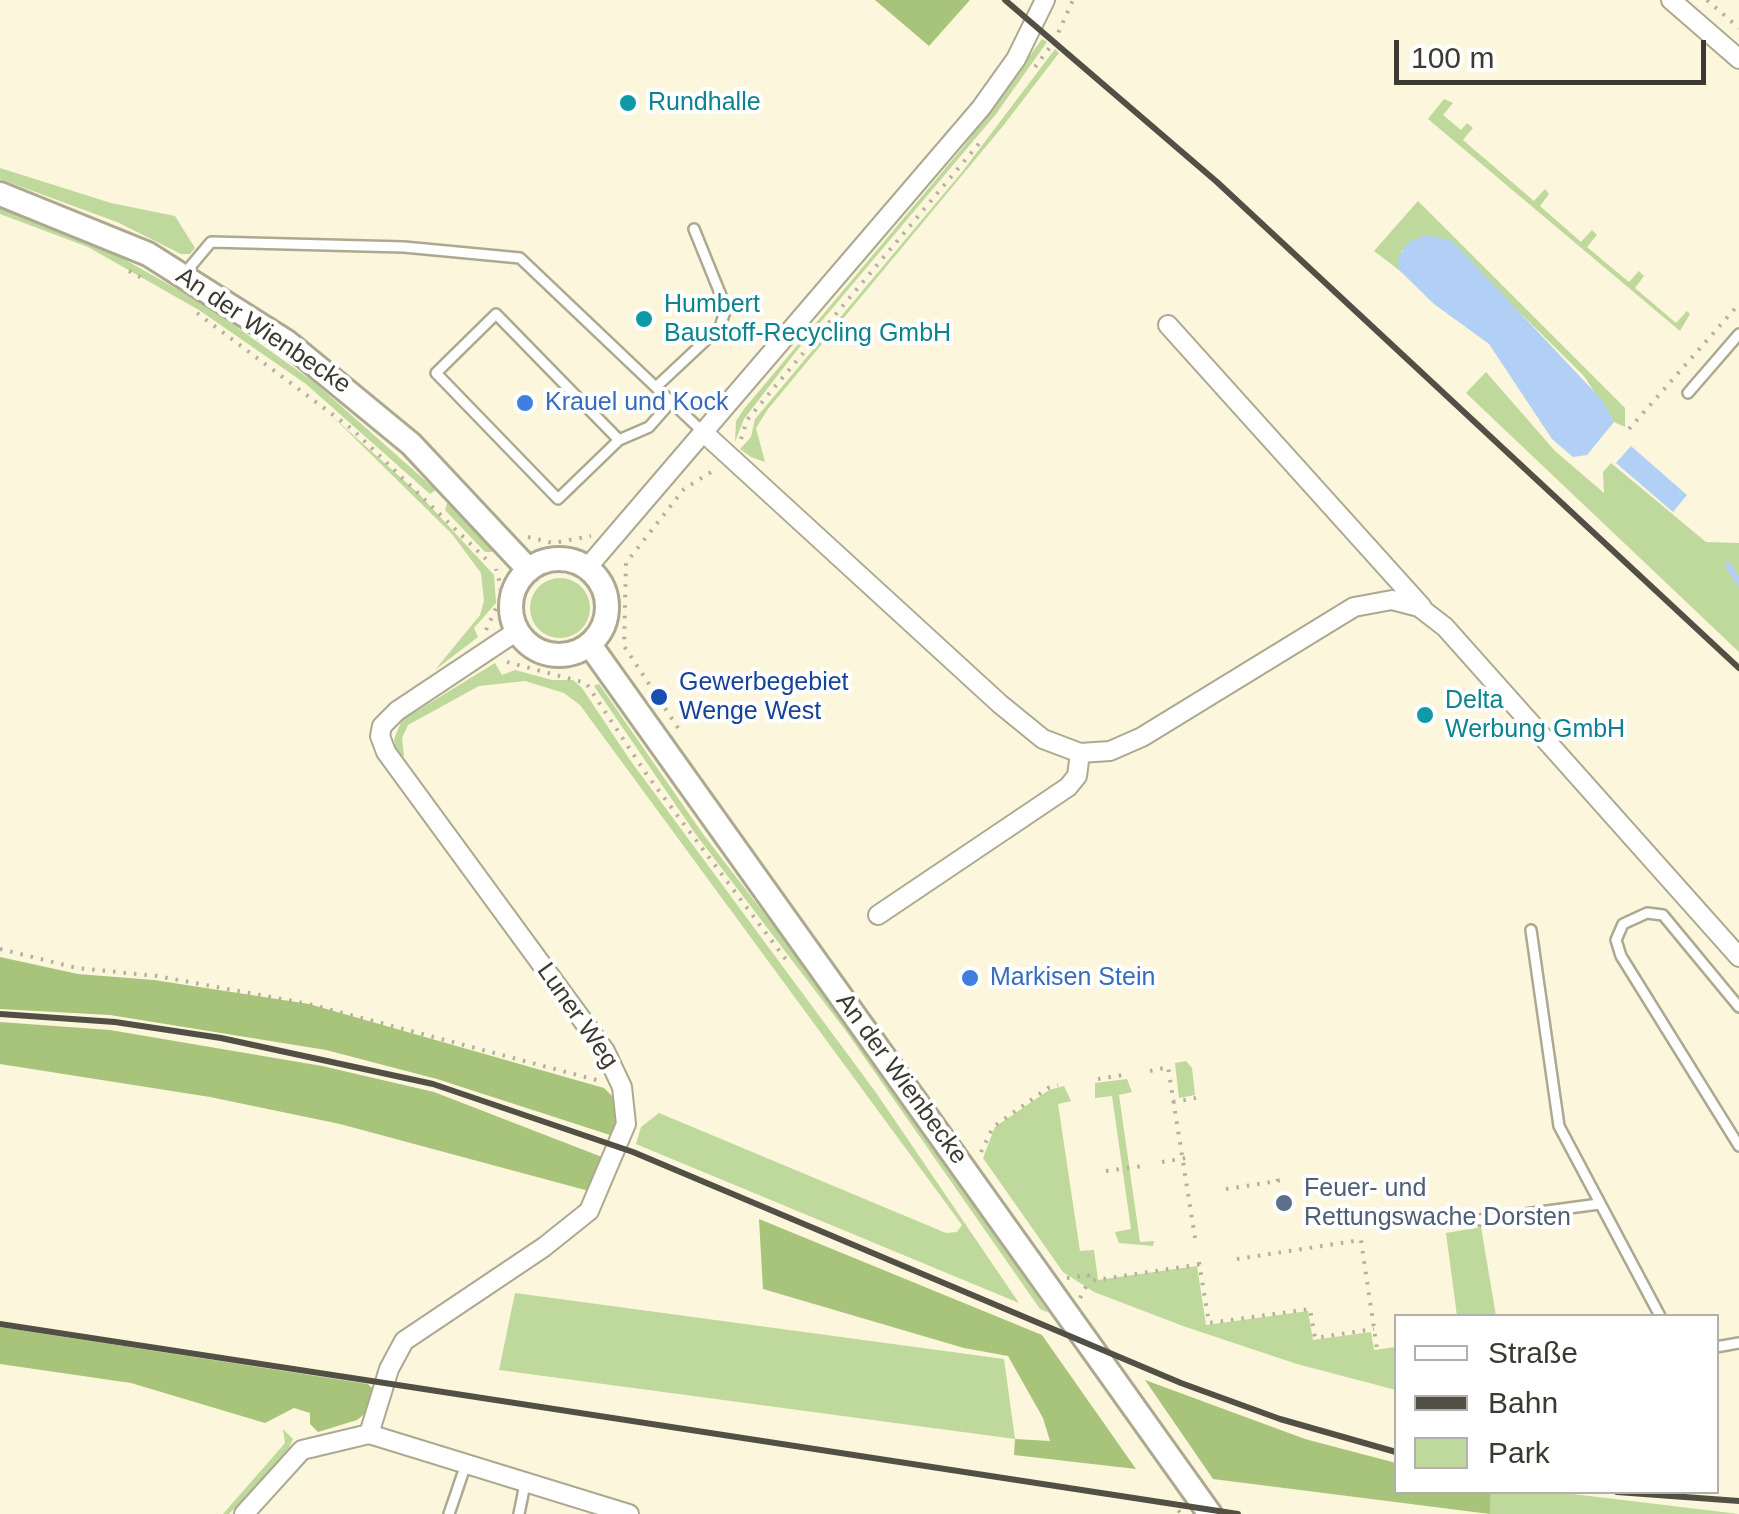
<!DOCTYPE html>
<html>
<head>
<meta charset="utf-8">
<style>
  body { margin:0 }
  #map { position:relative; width:1739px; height:1514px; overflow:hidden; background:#fbf6dc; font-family:Helvetica,sans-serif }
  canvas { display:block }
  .legend { position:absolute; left:1394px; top:1314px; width:325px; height:180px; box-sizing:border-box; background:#fff; border:2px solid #b1b0ac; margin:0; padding:12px 18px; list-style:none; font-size:30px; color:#3c3a30 }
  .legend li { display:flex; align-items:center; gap:20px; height:50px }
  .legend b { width:50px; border:2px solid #b1b0ac }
  .scale { position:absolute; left:1394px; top:40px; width:312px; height:45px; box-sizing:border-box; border:5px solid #3c3a30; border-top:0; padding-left:12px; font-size:30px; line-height:35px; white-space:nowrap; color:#3c3a30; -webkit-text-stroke:8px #fff; paint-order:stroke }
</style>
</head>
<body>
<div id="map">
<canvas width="1739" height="1514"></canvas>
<ul class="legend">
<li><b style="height:12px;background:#fff"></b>Straße</li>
<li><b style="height:12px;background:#525044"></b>Bahn</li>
<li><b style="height:28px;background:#bfd89b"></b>Park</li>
</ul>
<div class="scale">100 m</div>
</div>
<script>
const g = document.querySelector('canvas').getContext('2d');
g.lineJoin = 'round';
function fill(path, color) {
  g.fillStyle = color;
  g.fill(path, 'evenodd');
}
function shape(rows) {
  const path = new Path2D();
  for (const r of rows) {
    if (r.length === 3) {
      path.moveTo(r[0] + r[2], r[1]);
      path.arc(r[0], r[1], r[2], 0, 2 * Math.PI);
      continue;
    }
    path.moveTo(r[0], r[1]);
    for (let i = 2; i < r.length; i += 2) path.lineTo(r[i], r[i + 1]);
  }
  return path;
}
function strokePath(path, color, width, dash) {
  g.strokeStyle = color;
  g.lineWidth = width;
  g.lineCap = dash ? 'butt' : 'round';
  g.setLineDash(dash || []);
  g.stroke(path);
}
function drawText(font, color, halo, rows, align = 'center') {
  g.font = font + ' Helvetica,sans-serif';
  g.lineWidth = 8;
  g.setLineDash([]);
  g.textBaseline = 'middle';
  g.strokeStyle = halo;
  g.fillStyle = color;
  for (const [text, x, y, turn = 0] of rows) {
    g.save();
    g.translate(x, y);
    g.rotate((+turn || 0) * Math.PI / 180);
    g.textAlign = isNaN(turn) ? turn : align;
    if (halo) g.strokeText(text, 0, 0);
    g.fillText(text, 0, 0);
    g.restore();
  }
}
const green = shape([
  [1042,39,1047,42,996,114,798,349,744,419,735,442,736,421,744,409,964,146],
  [1055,49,1059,53,1003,126,768,409,756,428,765,462,751,457,740,449,751,437,755,419,962,172],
  [1444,99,1453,103,1443,115,1461,130,1467,123,1473,128,1463,140,1534,201,1545,189,1549,194,1540,206,1581,242,1592,230,1597,235,1587,247,1629,282,1639,271,1644,276,1635,288,1676,323,1687,311,1690,314,1680,331,1428,119],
  [0,168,111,203,175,216,195,248,190,254,181,254,117,222,0,179],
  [1418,201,1625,408,1625,427,1614,422,1584,376,1488,281,1402,250,1399,270,1374,251],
  [0,206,90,240,207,306,314,382,436,490,430,494,306,384,199,310,88,247,0,214],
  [1486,372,1555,451,1604,493,1603,472,1611,463,1706,542,1739,543,1739,652,1466,393],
  [332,416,418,493,494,575,496,603,474,628,478,637,435,670,480,615,484,601,481,573,452,534],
  [447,503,469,525,494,552,485,552,445,510],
  [560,608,30],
  [495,663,502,675,515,670,552,680,573,680,582,688,630,760,877,1094,1019,1303,636,1144,641,1127,659,1113,946,1233,957,1232,962,1225,580,705,564,693,525,681,479,686,408,725,402,738,404,756,397,756,394,739,402,720],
  [599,684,703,834,853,1029,1049,1313,1040,1309,846,1031,697,836,594,686],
  [1186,1061,1192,1068,1195,1095,1179,1098,1175,1063],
  [1127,1079,1132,1092,1119,1095,1140,1242,1154,1241,1153,1246,1119,1243,1115,1232,1131,1229,1112,1096,1095,1098,1095,1083],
  [1064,1086,1071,1101,1058,1104,1080,1251,1094,1250,1098,1280,1197,1266,1206,1325,1308,1311,1313,1340,1371,1332,1374,1350,1396,1347,1396,1390,1297,1364,1183,1326,1094,1292,1063,1272,983,1158,995,1127,1049,1090],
  [1481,1227,1496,1316,1457,1316,1446,1233],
  [515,1293,1004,1359,1015,1439,499,1370],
  [283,1429,293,1439,286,1455,229,1514,223,1514,285,1443],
  [1491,1492,1556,1492,1739,1514,1490,1514]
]);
const forest = shape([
  [875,0,970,0,929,46],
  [0,957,78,974,154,980,309,1004,604,1088,612,1096,618,1129,613,1136,437,1079,326,1050,110,1015,0,1009],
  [0,1022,110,1030,322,1066,434,1092,602,1157,589,1191,340,1124,210,1097,0,1064],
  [759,1219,1042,1335,1136,1469,1014,1455,1015,1439,1050,1441,1043,1418,1008,1356,964,1348,763,1289],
  [0,1327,368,1384,374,1390,372,1408,357,1420,318,1432,310,1424,310,1413,294,1408,265,1423,131,1383,0,1364],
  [1145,1380,1305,1439,1396,1463,1396,1492,1491,1492,1490,1514,1213,1479]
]);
const water = shape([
  [1425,235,1450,240,1460,249,1602,400,1614,422,1587,455,1573,457,1552,439,1489,344,1434,304,1399,270,1398,259,1407,243],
  [1631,446,1687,495,1673,512,1616,463]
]);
const stream = shape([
  [1728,565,1739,583]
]);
const path = shape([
  [1707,0,1739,28],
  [1035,67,1054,42,1073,0],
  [129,271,147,281],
  [197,313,352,429,486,559],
  [1629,429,1739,304],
  [741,439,747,420,982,140],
  [528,537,553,543,591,536],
  [486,630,499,602,501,587,496,569],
  [507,662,586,683,647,775,787,961],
  [678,728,624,646,626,563,684,489,716,469],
  [0,949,77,968,157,976,309,1004,600,1081],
  [1150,1071,1168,1067,1196,1244],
  [1098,1079,1123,1075],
  [1173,1102,1196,1098],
  [981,1152,993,1127,1048,1088,1058,1085],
  [1162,1162,1186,1158],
  [1106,1171,1143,1166],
  [1226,1189,1278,1181,1277,1177],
  [1237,1259,1361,1240,1377,1349],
  [1199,1262,1209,1323,1310,1309,1315,1338,1374,1329],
  [1067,1278,1088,1275,1089,1281,1202,1264],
  [1080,1298,1089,1281],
  [1172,1502,1181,1514]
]);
const service = shape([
  [185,273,211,242,404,247,520,258,703,432],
  [656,387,720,327,726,308,694,229],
  [1688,393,1739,334],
  [619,440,496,314,436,373,558,499,619,440,649,427,671,402],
  [1531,930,1559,1126,1660,1316],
  [1739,1007,1663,915,1647,913,1623,924,1616,940,1621,956,1739,1146],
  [1480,1220,1599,1204],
  [1716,1347,1739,1343],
  [449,1514,465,1467],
  [519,1514,525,1484]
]);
const minor = shape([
  [1671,0,1739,59],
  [1168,325,1422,607],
  [703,432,1000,704,1043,739,1080,753,1110,751,1142,737,1354,607,1392,600,1419,607,1445,627,1739,957],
  [587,568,981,108,1016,59,1045,0],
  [878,915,1068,787,1077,776,1080,753],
  [369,1434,389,1369,404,1341,544,1247,589,1211,626,1124,622,1087,605,1051,386,752,380,736,382,726,397,711,517,631],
  [244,1514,302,1450,369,1434,629,1514]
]);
const tertiary = shape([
  [0,194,148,254,287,342,411,444,529,570],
  [559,607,48],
  [590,645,1210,1514]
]);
const rail = shape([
  [1005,0,1217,182,1739,668],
  [0,1014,115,1022,221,1038,433,1084,633,1152,1181,1383,1280,1419,1396,1452],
  [0,1324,1238,1514],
  [1617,1492,1739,1501]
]);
const markers = [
  [628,103,10,"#0f9aa8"],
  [644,319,10,"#0f9aa8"],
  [525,403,10,"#3f7fe0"],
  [659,697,10,"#1a4fb4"],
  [1425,715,10,"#0f9aa8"],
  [970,978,10,"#3f7fe0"],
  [1284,1203,10,"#5c6f8a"]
];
const cultureNames = [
  ["Rundhalle",648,103],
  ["Humbert",664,305],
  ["Baustoff-Recycling GmbH",664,334],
  ["Delta",1445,701],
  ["Werbung GmbH",1445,730]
];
const streetNames = [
  ["An der Wienbecke",263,331,34],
  ["Luner Weg",577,1016,55],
  ["An der Wienbecke",901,1079,54]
];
const shopNames = [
  ["Krauel und Kock",545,403],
  ["Markisen Stein",990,978]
];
const transitNames = [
  ["Gewerbegebiet",679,683],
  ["Wenge West",679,712]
];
const serviceNames = [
  ["Feuer- und",1304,1189],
  ["Rettungswache Dorsten",1304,1218]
];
fill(green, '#bfd89b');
fill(forest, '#a7c47a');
fill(water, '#b2cff6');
strokePath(stream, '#b2cff6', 6);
strokePath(service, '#ada990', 14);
strokePath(minor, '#ada990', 22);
strokePath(tertiary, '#ada990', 28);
strokePath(path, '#b4b09c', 4, [2.5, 8]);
strokePath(service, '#fff', 9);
strokePath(minor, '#fff', 18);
strokePath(tertiary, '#fff', 22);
strokePath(rail, '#525044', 6);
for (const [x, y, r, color] of markers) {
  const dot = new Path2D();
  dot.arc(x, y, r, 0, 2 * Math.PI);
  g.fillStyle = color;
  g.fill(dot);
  strokePath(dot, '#fff', 4);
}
drawText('25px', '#0d838f', '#fff', cultureNames, 'left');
drawText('25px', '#3c3a30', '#fff', streetNames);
drawText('25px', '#366cbe', '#fff', shopNames, 'left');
drawText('25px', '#164399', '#fff', transitNames, 'left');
drawText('25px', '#4e5e75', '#fff', serviceNames, 'left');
</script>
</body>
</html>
